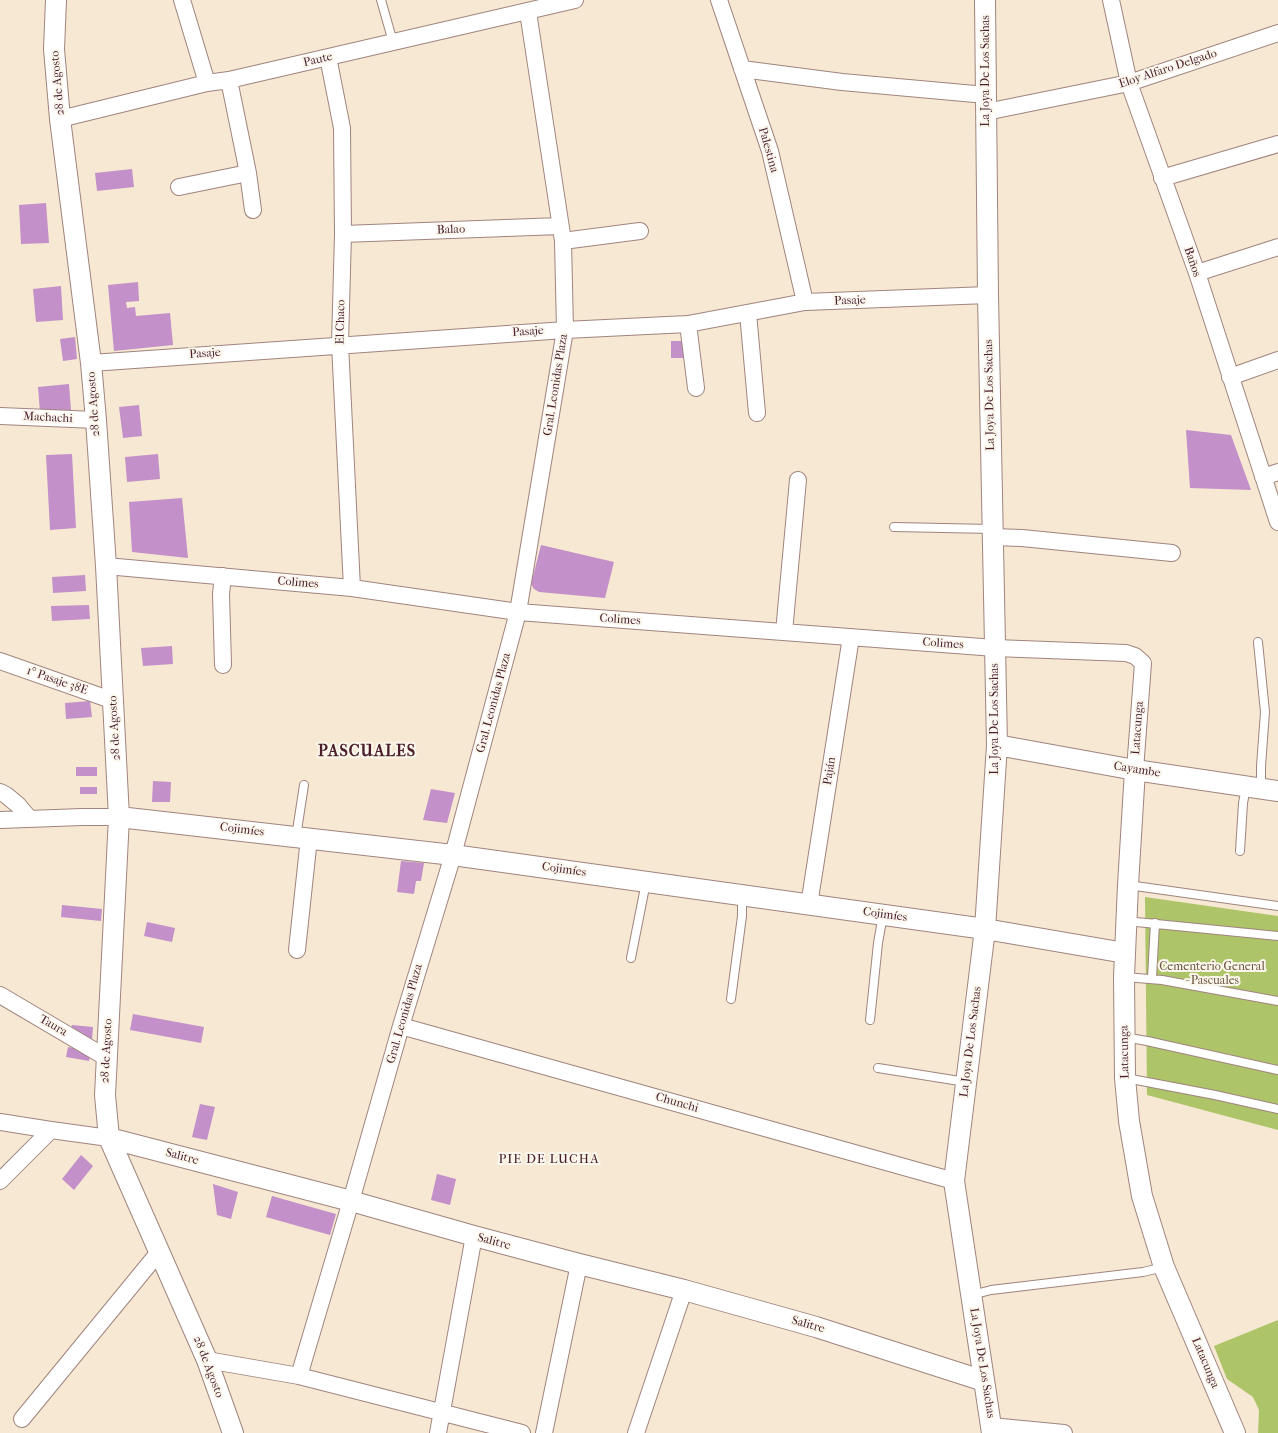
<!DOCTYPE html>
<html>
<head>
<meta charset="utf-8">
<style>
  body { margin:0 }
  canvas { display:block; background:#f6e8d2 }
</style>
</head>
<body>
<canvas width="1278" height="1433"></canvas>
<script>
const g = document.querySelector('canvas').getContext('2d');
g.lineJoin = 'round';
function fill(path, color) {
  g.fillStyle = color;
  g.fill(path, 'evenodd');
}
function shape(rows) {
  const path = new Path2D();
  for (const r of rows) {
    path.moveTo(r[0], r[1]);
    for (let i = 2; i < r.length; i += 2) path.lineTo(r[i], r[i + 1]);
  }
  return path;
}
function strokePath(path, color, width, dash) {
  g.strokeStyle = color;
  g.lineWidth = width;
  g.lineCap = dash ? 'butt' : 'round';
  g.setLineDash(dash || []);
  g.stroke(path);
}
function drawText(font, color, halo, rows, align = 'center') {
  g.font = font + ' "IM FELL French Canon",serif';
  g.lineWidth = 4;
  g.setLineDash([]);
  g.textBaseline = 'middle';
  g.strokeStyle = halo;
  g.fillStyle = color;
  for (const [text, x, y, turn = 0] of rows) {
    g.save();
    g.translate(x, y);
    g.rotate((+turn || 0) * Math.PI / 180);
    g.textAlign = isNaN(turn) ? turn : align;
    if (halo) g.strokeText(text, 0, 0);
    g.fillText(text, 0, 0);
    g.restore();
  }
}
const green = shape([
  [1145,897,1278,916,1278,1130,1147,1095],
  [1278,1320,1278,1433,1258,1433,1259,1410,1253,1397,1227,1379,1214,1346]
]);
const building = shape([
  [132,169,134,187,97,191,95,173],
  [46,203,49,243,21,244,19,205],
  [138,282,139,301,126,302,127,308,135,307,136,316,170,313,173,345,114,351,108,285],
  [61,286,63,320,36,322,33,289],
  [75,337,77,359,63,361,60,339],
  [671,341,685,341,685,358,671,358],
  [69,384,71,410,40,412,38,387],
  [139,405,142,436,123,438,119,407],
  [1186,430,1231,435,1251,490,1190,488],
  [72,454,76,528,50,530,46,455],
  [158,454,160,479,127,482,125,457],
  [182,498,188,558,132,552,129,502],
  [541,545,614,562,605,598,539,592,534,589,531,584],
  [85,575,86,591,53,593,52,577],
  [89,605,90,619,52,621,51,606],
  [172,646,173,664,143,666,141,648],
  [90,701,92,717,66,719,65,703],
  [76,767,97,767,97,776,76,776],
  [153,781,171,782,170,802,152,802],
  [80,787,97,787,97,794,80,794],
  [431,789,455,793,447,823,423,820],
  [401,861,424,863,421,881,416,881,414,894,397,892],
  [62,905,102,909,101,921,61,917],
  [147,922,175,928,172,942,144,936],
  [133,1014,204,1027,201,1043,130,1030],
  [72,1025,93,1027,92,1040,71,1030],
  [68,1047,91,1051,89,1061,66,1057],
  [200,1104,215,1107,207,1140,192,1137],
  [81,1155,93,1166,74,1190,62,1179],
  [437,1174,456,1179,450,1205,431,1200],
  [213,1184,238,1192,231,1219,217,1215],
  [272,1196,336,1214,330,1235,266,1217]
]);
const service = shape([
  [381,0,393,42],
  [894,527,992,529],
  [1258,642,1265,712,1261,766,1261,788],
  [296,837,304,785],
  [1240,851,1243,803,1246,787],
  [1128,885,1278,906],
  [1126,921,1278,936],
  [631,958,646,882],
  [1124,977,1162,980,1278,1001],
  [1152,978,1155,923],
  [731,999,742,916,742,895],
  [870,1020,878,943,883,915],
  [1124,1037,1147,1041,1278,1070],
  [878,1068,966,1082],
  [1126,1078,1215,1095,1278,1109],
  [972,1295,991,1290,1143,1272,1164,1267]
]);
const minor = shape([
  [182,0,207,83],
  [719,0,770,151,805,302],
  [1111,0,1129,83,1197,273,1278,522],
  [328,57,342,128,343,234,340,344,352,588],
  [742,69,842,82,986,95],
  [229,80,248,173,253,210],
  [986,112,1129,83,1278,33],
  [60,119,207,83,229,80,575,0],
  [1162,178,1278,144],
  [179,187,248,173],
  [343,234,560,226],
  [563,241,640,231],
  [1197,273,1278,247],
  [748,313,757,413],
  [688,324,696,388],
  [91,363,565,330,688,324,805,302,988,295],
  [1230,377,1278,360],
  [0,416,96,420],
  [1263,477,1278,472],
  [992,537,1022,538,1172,553],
  [106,566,352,588,518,612,995,648,1126,653,1135,656,1143,663,1135,770],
  [784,632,798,480],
  [0,661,114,701],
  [223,665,221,594,223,576],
  [0,792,6,795,18,805,29,818],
  [0,820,82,817,119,817],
  [809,905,851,637],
  [297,950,309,838],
  [0,995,107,1058],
  [401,1026,954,1181],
  [0,1122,51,1130,109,1138],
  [0,1181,51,1130],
  [207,1360,299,1376,522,1433],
  [299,1376,351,1201,401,1026,453,855,518,612,565,330,563,241,528,12],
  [22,1419,159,1252],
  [991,1426,1064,1433],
  [438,1433,474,1236],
  [544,1433,579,1264],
  [636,1433,684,1290]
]);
const tertiary = shape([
  [56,0,54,49,60,119,91,363,96,420,106,566,119,817,105,1095,109,1138,207,1360,233,1433],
  [985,0,988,295,997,745,985,929,954,1181,992,1433],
  [997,745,1135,770,1278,791],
  [1135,770,1128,885,1124,977,1125,1078,1129,1121,1142,1196,1164,1267,1235,1433],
  [119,817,453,855,985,929,1125,953],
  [109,1138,351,1201,474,1236,579,1264,684,1290,816,1327,984,1381]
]);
const streetNames = [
  ["Paute",318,60,-13],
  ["Eloy Alfaro Delgado",1168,69,-18],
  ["La Joya De Los Sachas",986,71,-90],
  ["28 de Agosto",58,83,-95],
  ["Palestina",768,150,74],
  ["Balao",451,230,-2],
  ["Baños",1192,262,71],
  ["Pasaje",850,301,-2],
  ["El Chaco",341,322,-89],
  ["Pasaje",528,332,-4],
  ["Pasaje",205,354,-4],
  ["Gral. Leonidas Plaza",556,385,-81],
  ["La Joya De Los Sachas",990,395,-91],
  ["28 de Agosto",94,404,-94],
  ["Machachi",48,418,3],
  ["Colimes",298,583,5],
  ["Colimes",620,620,4],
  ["Colimes",943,644,4],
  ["1° Pasaje 38E",57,681,19],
  ["Gral. Leonidas Plaza",494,703,-75],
  ["La Joya De Los Sachas",995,719,-90],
  ["28 de Agosto",115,728,-93],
  ["Latacunga",1138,728,-86],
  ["Cayambe",1137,770,9],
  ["Paján",830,771,-81],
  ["Cojimíes",242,830,7],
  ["Cojimíes",564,870,8],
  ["Cojimíes",885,915,8],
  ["Gral. Leonidas Plaza",405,1014,-74],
  ["Taura",53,1026,30],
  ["La Joya De Los Sachas",971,1042,-83],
  ["28 de Agosto",107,1051,-87],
  ["Latacunga",1125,1052,-91],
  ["Chunchi",677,1103,16],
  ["Salitre",182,1157,15],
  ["Salitre",494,1242,15],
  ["Salitre",808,1325,16],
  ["La Joya De Los Sachas",982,1363,81],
  ["Latacunga",1205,1363,67],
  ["28 de Agosto",208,1367,69]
];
const parkNames = [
  ["Cementerio General",1212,967],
  ["- Pascuales",1212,981]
];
const neighbourhoodNames = [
  ["PIE DE LUCHA",549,1160]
];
const districtNames = [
  ["PASCUALES",367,752]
];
fill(green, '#aec468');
fill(building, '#c390c9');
strokePath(service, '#a0847e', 10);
strokePath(minor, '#a0847e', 18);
strokePath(tertiary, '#a0847e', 22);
strokePath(service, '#fff', 8);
strokePath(minor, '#fff', 16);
strokePath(tertiary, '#fff', 20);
drawText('12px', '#4a1f2b', '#fbf7ec', streetNames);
drawText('12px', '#68513d', '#fbf7ec', parkNames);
g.letterSpacing = '1px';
drawText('13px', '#4a1f2b', '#fbf7ec', neighbourhoodNames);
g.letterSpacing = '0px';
g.letterSpacing = '1px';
drawText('bold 16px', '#4a1f2b', '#fbf7ec', districtNames);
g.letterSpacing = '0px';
</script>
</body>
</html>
